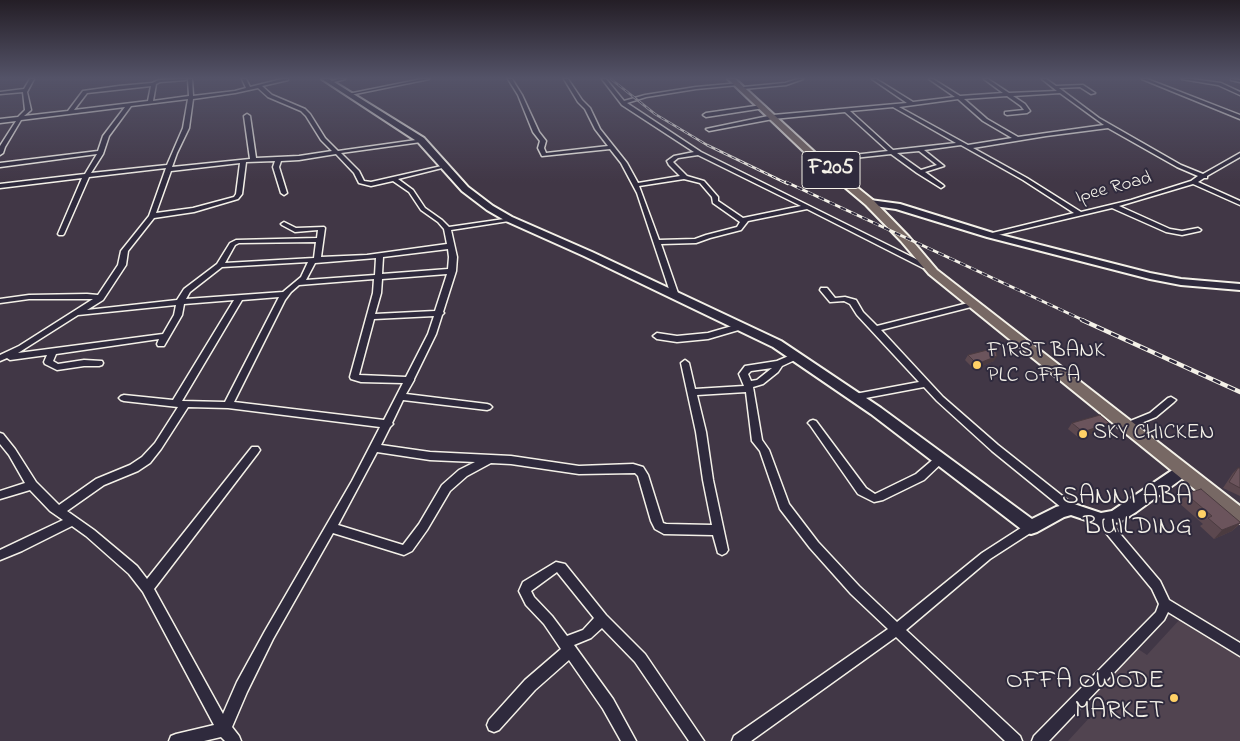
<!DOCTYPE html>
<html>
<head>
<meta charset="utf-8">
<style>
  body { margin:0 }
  canvas { display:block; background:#413746 }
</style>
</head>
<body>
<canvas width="1240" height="741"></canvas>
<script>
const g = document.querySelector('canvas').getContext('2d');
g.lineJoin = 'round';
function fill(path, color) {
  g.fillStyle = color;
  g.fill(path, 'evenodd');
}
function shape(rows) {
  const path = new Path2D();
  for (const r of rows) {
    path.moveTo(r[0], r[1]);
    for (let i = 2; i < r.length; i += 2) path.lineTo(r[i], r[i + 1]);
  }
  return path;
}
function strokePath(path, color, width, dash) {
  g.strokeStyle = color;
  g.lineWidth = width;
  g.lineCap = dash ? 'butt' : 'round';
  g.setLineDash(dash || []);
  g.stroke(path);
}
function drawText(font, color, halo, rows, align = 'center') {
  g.font = font + ' "Indie Flower",sans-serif';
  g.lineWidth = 4;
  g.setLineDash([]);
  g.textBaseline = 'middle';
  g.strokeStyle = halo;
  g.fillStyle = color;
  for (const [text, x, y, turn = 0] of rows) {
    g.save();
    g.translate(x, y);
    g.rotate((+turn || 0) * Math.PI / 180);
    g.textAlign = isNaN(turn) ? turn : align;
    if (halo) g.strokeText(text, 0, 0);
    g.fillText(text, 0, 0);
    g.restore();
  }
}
const built = shape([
  [1182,617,1240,654,1240,741,1068,741,1103,703,1095,696,1121,656,1132,645,1147,655]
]);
const street = shape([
  [30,79,34,79,27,92,31,110,24,116,68,111,83,91,119,86,152,83,159,80,187,79,185,80,160,82,156,84,153,101,189,96,188,79,192,79,193,96,235,91,246,88,242,79,246,79,250,87,282,79,288,79,288,80,262,86,272,95,305,109,310,114,325,138,338,151,423,139,424,140,421,142,341,153,359,171,364,181,371,182,446,165,446,167,398,179,413,190,425,208,442,220,449,227,511,218,511,220,509,221,451,230,457,257,456,271,443,312,444,313,442,315,436,334,414,379,414,380,406,394,487,404,490,405,492,407,490,409,487,410,403,400,392,423,393,424,390,427,381,445,430,452,511,456,579,466,633,464,643,467,648,475,663,523,666,524,712,525,703,480,696,432,681,363,685,360,689,363,695,389,744,386,739,374,745,366,777,361,791,355,797,355,798,357,797,359,782,366,778,372,763,384,753,387,762,440,769,450,789,504,818,542,859,586,897,622,982,553,1027,524,1031,522,1035,524,1036,527,1035,530,990,559,906,630,1020,736,1022,741,1005,741,896,637,751,741,732,741,734,736,888,629,851,594,810,548,780,509,760,451,752,441,746,392,697,395,706,432,713,480,728,550,726,553,722,555,718,553,713,535,664,534,655,529,651,521,638,476,635,473,579,474,511,464,491,463,467,476,450,491,427,530,412,551,404,555,333,533,273,639,247,692,232,727,239,736,241,741,225,741,221,737,204,741,169,741,171,736,176,734,214,725,143,592,129,574,86,536,72,526,22,551,0,560,0,550,63,520,50,511,30,490,0,499,0,491,25,483,9,455,0,444,0,433,3,434,15,449,36,482,59,505,96,479,130,465,142,457,155,443,178,407,124,401,121,400,119,398,121,396,124,395,173,400,234,300,184,304,182,315,164,346,158,346,157,344,159,339,56,354,53,361,58,364,84,360,102,361,103,363,102,365,99,366,84,366,57,370,45,364,44,362,47,355,10,360,7,358,0,361,0,355,19,346,93,299,29,299,0,303,0,299,29,295,87,294,98,295,118,265,121,251,149,216,166,168,89,177,64,234,63,235,59,235,58,234,82,178,0,188,0,184,85,174,97,154,0,167,0,163,98,151,103,136,125,107,21,120,5,147,3,153,0,155,0,146,16,121,0,123,0,119,18,117,25,110,23,92,0,94,0,92,24,89,30,79],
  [151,86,148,101,74,110,87,93,151,86],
  [258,88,268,97,301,111,306,116,321,140,332,151,299,156,256,158,250,116,247,114,244,116,250,159,172,167,177,153,189,128,193,99,235,93,258,88],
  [188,99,183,128,167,165,91,173,103,154,109,136,131,106,188,99],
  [336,154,354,173,359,183,371,186,393,181,409,192,421,210,438,222,444,229,447,244,367,255,321,257,325,228,324,227,296,228,284,222,281,224,282,225,295,232,318,230,317,238,236,240,230,243,217,264,184,289,177,300,87,310,103,300,126,265,128,251,154,218,194,212,238,199,242,194,246,162,275,161,273,167,281,193,284,195,287,193,279,167,281,161,299,160,336,154],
  [240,163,236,194,234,197,193,208,156,213,171,171,240,163],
  [316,242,314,258,225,263,235,245,239,243,316,242],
  [448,249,449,257,448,269,382,274,383,257,448,249],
  [376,258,375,275,306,280,315,263,376,258],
  [308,262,301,277,283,292,186,299,190,292,222,267,308,262],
  [447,274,435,311,375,314,381,293,382,279,447,274],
  [374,279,373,293,350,377,351,379,361,382,403,383,384,420,234,402,285,300,291,292,299,285,374,279],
  [279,297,225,402,182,401,242,300,279,297],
  [176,305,174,315,163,334,18,353,78,315,176,305],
  [434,316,428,334,406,377,359,375,374,319,434,316],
  [772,368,757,380,751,381,748,374,751,371,772,368],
  [188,407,228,408,380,427,352,481,265,631,237,682,223,714,154,589,258,453,260,450,258,447,252,447,147,579,137,566,94,530,67,511,104,485,138,471,150,463,161,449,188,407],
  [377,452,430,460,475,462,459,470,442,485,419,524,403,545,338,525,377,452],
  [339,79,345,79,330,83,328,82,339,79],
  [422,79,429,79,350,95,348,94,422,79],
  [508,79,512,79,522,95,539,132,546,141,544,148,546,153,608,146,595,129,585,109,578,102,564,79,568,79,582,100,590,108,600,129,627,163,638,183,680,176,669,165,667,161,674,156,694,152,622,105,602,79,606,79,624,101,645,95,696,87,740,83,740,84,738,85,696,89,646,97,627,103,701,152,930,266,929,268,923,268,807,209,748,221,741,230,710,238,696,243,661,244,679,296,675,298,672,298,637,193,621,163,610,149,542,156,538,148,540,141,533,132,518,95,508,79],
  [698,155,801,206,743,218,718,201,718,197,704,181,687,176,673,162,678,158,698,155],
  [684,179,700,183,712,197,713,203,740,222,737,227,706,235,695,239,659,240,639,186,684,179],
  [798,79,803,79,786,85,743,89,741,88,743,87,785,83,798,79],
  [872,79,876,79,913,102,955,97,929,79,933,79,960,96,1003,93,984,79,988,79,1009,93,1057,91,1042,79,1046,79,1056,86,1083,85,1095,93,1091,94,1080,87,1059,88,1099,118,1181,165,1203,174,1240,153,1240,157,1207,176,1207,178,1204,178,1198,182,1240,201,1240,205,1193,184,1119,206,1170,229,1182,231,1198,228,1201,230,1200,231,1182,235,1166,232,1112,208,990,237,988,236,988,234,1074,213,1023,180,961,145,924,150,944,166,925,172,943,185,944,186,941,188,917,173,891,154,817,162,816,161,819,159,888,151,845,112,773,119,709,131,706,129,773,115,907,103,872,79],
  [1060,93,1104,125,1018,137,987,119,964,99,1007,96,1021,106,1024,110,1005,112,1005,114,1007,115,1027,113,1030,111,1025,104,1013,96,1060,93],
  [958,99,983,121,1012,138,968,145,899,107,958,99],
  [893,107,956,143,893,150,850,111,893,107],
  [1108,128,1177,167,1198,176,1191,181,1131,200,1081,212,1027,178,973,148,1046,136,1108,128],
  [919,151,937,165,921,170,897,153,919,151],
  [1142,79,1147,79,1240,115,1240,119,1142,79],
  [1182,79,1191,79,1221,83,1240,92,1240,95,1218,85,1182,79],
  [1231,79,1240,80,1240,82,1231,80,1231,79],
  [762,105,765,107,764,108,706,117,703,115,706,113,762,105],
  [821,288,827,288,835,298,845,297,856,300,863,312,877,326,972,302,975,302,976,304,975,306,881,330,943,397,998,445,1075,506,1076,509,1075,512,1071,513,1067,512,992,451,937,401,924,387,855,400,852,399,850,397,855,394,919,382,857,315,850,304,844,301,830,302,820,290,821,288],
  [739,324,742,325,743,327,742,329,708,339,677,342,657,339,653,336,657,333,677,336,708,333,739,324],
  [1171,397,1176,400,1174,402,1156,417,1129,428,1123,428,1121,426,1123,424,1150,413,1168,398,1171,397],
  [813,420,816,421,866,488,875,494,916,474,936,457,940,456,944,457,945,460,924,480,883,500,874,502,858,494,810,425,808,423,810,421,813,420],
  [1101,515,1105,516,1160,581,1169,600,1240,643,1240,656,1168,612,1164,620,1049,741,1032,741,1034,736,1156,612,1159,604,1152,589,1097,522,1096,519,1097,516,1101,515],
  [556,562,565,564,606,615,645,654,704,741,689,741,635,662,602,628,591,638,574,645,613,699,636,741,621,741,603,709,569,660,535,690,499,730,494,732,489,730,487,725,489,720,525,680,561,649,544,624,526,605,519,591,523,582,556,562],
  [557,572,594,618,583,630,567,636,552,616,534,597,531,591,557,572]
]);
const secondary = shape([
  [322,79,329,79,424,138,468,187,493,206,512,217,592,252,781,341,881,408,1032,519,1056,507,1071,503,1101,513,1112,511,1177,467,1182,465,1187,467,1189,471,1187,475,1136,512,1120,522,1101,525,1071,515,1064,517,1037,532,1031,534,1025,532,871,414,773,347,584,256,506,221,487,210,462,191,418,142,322,79],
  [870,200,900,204,993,233,1150,273,1181,279,1240,284,1240,290,1181,285,1150,279,987,237,896,209,867,205,867,201,870,200]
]);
const primary = shape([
  [728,79,735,79,822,159,874,201,909,237,937,270,1240,506,1240,523,1234,521,929,274,901,241,866,205,816,163,728,79]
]);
const railFar2 = shape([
  [611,79,655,114,707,145,788,184]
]);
const railFar1 = shape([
  [786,182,1085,321]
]);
const rail = shape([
  [1082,320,1240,392]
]);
const wall = shape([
  [968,355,994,361,974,369,965,360],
  [1072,423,1105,429,1079,438,1068,429],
  [1238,468,1240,468,1240,496,1223,488,1233,473],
  [1186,494,1240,522,1240,524,1232,531,1214,539,1200,526,1203,524,1179,503]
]);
const shadedWall = shape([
  [997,356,994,361,974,369,977,364],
  [1109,423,1105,429,1079,438,1083,432],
  [1240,523,1232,531,1214,539,1222,530]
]);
const building = shape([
  [995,348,997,356,977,364,968,355,995,348],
  [1100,415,1109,423,1083,432,1072,423,1100,415],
  [1238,468,1240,468,1240,488,1229,482,1238,468],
  [1201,489,1240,522,1240,523,1222,530,1208,518,1212,516,1186,494,1201,489]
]);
const markers = [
  [977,365,5,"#ffd166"],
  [1083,434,5,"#ffd166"],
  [1202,514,5,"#ffd166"],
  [1174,698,5,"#ffd166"]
];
const farStreetnames = [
  ["Ipee Road",1114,189,-15]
];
const shields = [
  [831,170,58]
];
const shieldNames = [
  ["F205",831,170]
];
const poiNames = [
  ["FIRST BANK",987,352],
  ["PLC OFFA",987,377],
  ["SKY CHICKEN",1093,434]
];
const nearPoinames = [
  ["SANNI ABA",1192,499],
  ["BUILDING",1192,529],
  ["OFFA OWODE",1164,683],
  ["MARKET",1164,713]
];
fill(built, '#514450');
strokePath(street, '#f4f1e8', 3);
strokePath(secondary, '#f4f1e8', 4);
strokePath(primary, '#f4f1e8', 4);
fill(street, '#2f2a3d');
fill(secondary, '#2f2a3d');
fill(primary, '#776864');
strokePath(railFar2, '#f4f1e8', 2.5);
strokePath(railFar1, '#f4f1e8', 3);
strokePath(rail, '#f4f1e8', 4.5);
strokePath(railFar2, '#2f2a3d', 1, [4.5]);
strokePath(railFar1, '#2f2a3d', 2, [6]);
strokePath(rail, '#2f2a3d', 2.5, [8]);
fill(wall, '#5c484f');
fill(shadedWall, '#4b3b40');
fill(building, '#6b545c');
strokePath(building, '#4b3b40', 1);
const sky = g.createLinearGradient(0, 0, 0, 182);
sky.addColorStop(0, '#241e26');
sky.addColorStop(0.43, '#545368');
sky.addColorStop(1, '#54536800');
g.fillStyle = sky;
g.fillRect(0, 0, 1240, 182);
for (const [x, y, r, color] of markers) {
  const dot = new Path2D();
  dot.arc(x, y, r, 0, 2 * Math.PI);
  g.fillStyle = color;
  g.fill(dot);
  strokePath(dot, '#2f2a3d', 2);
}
drawText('19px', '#f4f1e8', '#2f2a3d', farStreetnames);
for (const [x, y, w] of shields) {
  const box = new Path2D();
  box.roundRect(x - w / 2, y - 18.5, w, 37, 4);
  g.fillStyle = '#2f2a3d';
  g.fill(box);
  strokePath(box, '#f4f1e8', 1);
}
drawText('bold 21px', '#f4f1e8', null, shieldNames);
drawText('22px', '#f4f1e8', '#2f2a3d', poiNames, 'left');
drawText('26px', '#f4f1e8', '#2f2a3d', nearPoinames, 'right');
</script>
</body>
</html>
